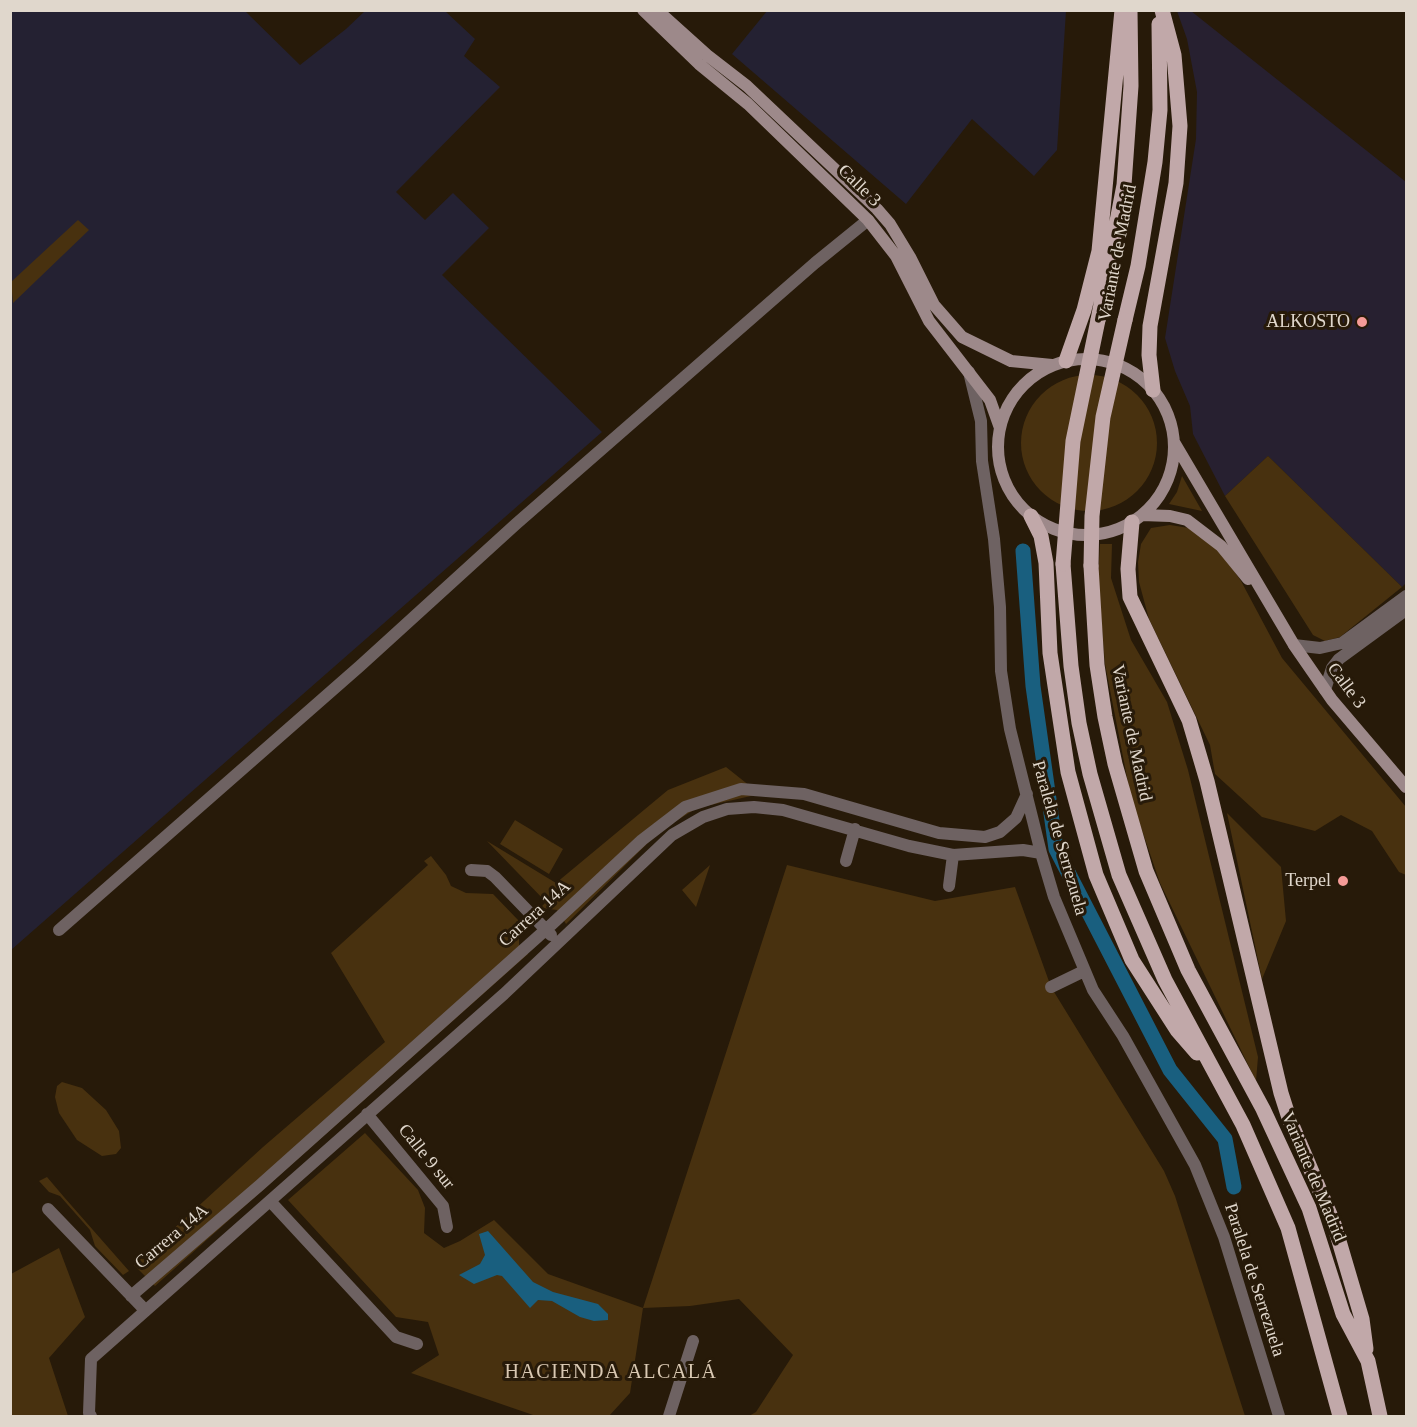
<!DOCTYPE html>
<html>
<head>
<meta charset="utf-8">
<style>
  body { margin:0 }
  #map { position:relative; width:1417px; height:1427px; overflow:hidden; background:#271a09; font-family:"Times New Roman",serif }
  canvas { display:block }
  .frame { position:absolute; inset:0; border:12px solid #e0d7cc; pointer-events:none }
</style>
</head>
<body>
<div id="map">
<canvas width="1417" height="1427"></canvas>
<div class="frame"></div>
</div>
<script>
const g = document.querySelector('canvas').getContext('2d');
g.lineJoin = 'round';
function fill(path, color) {
  g.fillStyle = color;
  g.fill(path, 'evenodd');
}
function shape(rows) {
  const path = new Path2D();
  for (const r of rows) {
    if (r.length === 3) {
      path.moveTo(r[0] + r[2], r[1]);
      path.arc(r[0], r[1], r[2], 0, 2 * Math.PI);
      continue;
    }
    path.moveTo(r[0], r[1]);
    for (let i = 2; i < r.length; i += 2) path.lineTo(r[i], r[i + 1]);
  }
  return path;
}
function strokePath(path, color, width, dash) {
  g.strokeStyle = color;
  g.lineWidth = width;
  g.lineCap = dash ? 'butt' : 'round';
  g.setLineDash(dash || []);
  g.stroke(path);
}
function drawText(font, color, halo, rows, align = 'center') {
  g.font = font + ' "Times New Roman",serif';
  g.lineWidth = 6;
  g.setLineDash([]);
  g.textBaseline = 'middle';
  g.strokeStyle = halo;
  g.fillStyle = color;
  for (const [text, x, y, turn = 0] of rows) {
    g.save();
    g.translate(x, y);
    g.rotate((+turn || 0) * Math.PI / 180);
    g.textAlign = isNaN(turn) ? turn : align;
    if (halo) g.strokeText(text, 0, 0);
    g.fillText(text, 0, 0);
    g.restore();
  }
}
const commercial = shape([
  [1177,11,1191,11,1406,182,1406,583,1402,587,1268,456,1225,496,1193,434,1190,406,1175,371,1165,338,1196,139,1197,92,1187,39]
]);
const industrial = shape([
  [11,11,245,11,300,65,346,29,365,11,445,11,475,39,464,56,500,87,396,192,425,220,453,193,489,228,442,275,602,432,11,950],
  [767,11,1066,11,1057,150,1034,176,972,119,906,204,732,54]
]);
const green = shape([
  [78,220,89,230,13,303,11,282],
  [1089,443,68],
  [1268,456,1402,587,1340,637,1325,641,1313,635,1225,496],
  [1182,476,1202,511,1169,504,1177,492],
  [1170,525,1189,528,1219,549,1241,581,1282,658,1406,807,1406,875,1399,872,1372,831,1341,815,1315,831,1262,817,1215,774,1210,745,1149,619,1139,582,1138,562,1141,544,1151,528],
  [1100,544,1112,544,1111,578,1131,640,1167,702,1188,770,1258,1057,1256,1081,1160,883,1131,798,1105,664,1098,578],
  [726,767,760,794,697,808,660,831,566,924,557,910,540,908,546,902,487,841,556,883,668,790],
  [1227,813,1281,867,1286,921,1262,979],
  [515,820,563,849,549,874,500,844],
  [431,856,446,875,451,886,466,893,493,894,519,921,519,945,528,954,155,1286,134,1265,263,1147,385,1042,331,953,428,865,424,861],
  [710,865,696,907,682,890],
  [787,865,935,901,1015,887,1051,987,1164,1171,1175,1196,1245,1416,749,1416,756,1412,793,1355,739,1299,690,1306,643,1308,630,1393,609,1416,536,1416,411,1373,439,1355,428,1322,396,1317,288,1200,365,1133,418,1190,425,1208,424,1233,444,1248,460,1241,494,1220,548,1274,643,1308],
  [62,1082,82,1088,106,1110,119,1131,121,1148,116,1154,102,1156,77,1140,59,1113,55,1097,57,1086],
  [47,1177,64,1197,129,1271,123,1275,95,1246,90,1230,60,1196,49,1192,39,1181],
  [59,1248,85,1317,49,1358,68,1416,11,1416,11,1274]
]);
const water = shape([
  [488,1231,533,1282,553,1292,598,1304,608,1314,608,1320,594,1321,580,1317,552,1301,538,1300,530,1308,502,1276,497,1275,474,1284,459,1275,480,1264,485,1255,479,1234]
]);
const canal = shape([
  [1023,551,1033,686,1056,849,1170,1070,1225,1139,1234,1187]
]);
const minor = shape([
  [969,372,981,421,982,461,994,539,1000,607,1001,671,1010,729,1041,853,1054,897,1093,990,1123,1036,1195,1165,1224,1237,1279,1416],
  [846,861,855,829],
  [471,870,487,871,495,877,551,935],
  [949,886,953,855],
  [59,930,360,666,516,524,815,263,868,220],
  [1051,987,1084,971],
  [367,1114,443,1206,447,1227],
  [270,1201,396,1337,417,1344],
  [48,1209,145,1310],
  [131,1296,260,1185,551,925,642,840,685,807,741,789,804,794,939,833,985,837,1000,832,1016,818,1027,794],
  [91,1416,89,1413,91,1359,504,994,672,835,703,817,727,809,754,807,783,810,909,846,953,855,1023,850,1041,853],
  [669,1416,693,1341]
]);
const tertiary = shape([
  [1294,645,1320,648,1342,643,1406,596],
  [1325,690,1332,668,1339,659,1406,610]
]);
const secondary = shape([
  [643,10,699,64,748,104,868,220,896,256,929,321,990,400,1000,428],
  [657,10,707,55,747,86,877,209,890,224,910,257,934,305,962,337,1011,361,1052,365],
  [1086,447,88],
  [1174,442,1294,645,1332,700,1406,787],
  [1142,515,1170,516,1187,520,1221,546,1248,579]
]);
const primary = shape([
  [1098,320,1124,185,1131,86,1130,10],
  [1125,320,1138,266,1155,162,1160,110,1159,24],
  [1066,361,1084,310,1099,251,1122,10],
  [1153,390,1149,355,1150,326,1176,183,1180,126,1174,55,1162,10],
  [1031,516,1041,536,1046,563,1050,653,1068,772,1096,875,1132,960,1177,1030,1197,1053],
  [1132,522,1128,569,1130,597,1189,720,1207,781,1281,1093,1289,1118,1334,1224,1362,1319,1366,1349],
  [1063,564,1071,666,1079,723,1090,774,1119,875,1165,980,1243,1125,1288,1228,1340,1416],
  [1091,566,1097,665,1105,717,1115,764,1146,871,1188,970,1263,1109,1309,1208,1343,1314,1368,1361,1380,1416]
]);
const primaryBridge = shape([
  [1063,564,1073,441,1098,320],
  [1091,566,1092,516,1103,417,1125,320]
]);
const markers = [
  [1362,322,6,"#f59b97"],
  [1343,881,6,"#f59b97"]
];
const streetNames = [
  ["Calle 3",859,186,44],
  ["Variante de Madrid",1118,253,-79],
  ["Calle 3",1346,686,53],
  ["Variante de Madrid",1131,733,78],
  ["Paralela de Serrezuela",1059,838,74],
  ["Carrera 14A",535,914,-42],
  ["Calle 9 sur",426,1157,51],
  ["Variante de Madrid",1313,1177,67],
  ["Carrera 14A",172,1237,-40],
  ["Paralela de Serrezuela",1254,1280,72]
];
const poiNames = [
  ["ALKOSTO",1350,322],
  ["Terpel",1331,881]
];
const neighbourhoodNames = [
  ["HACIENDA ALCALÁ",611,1373]
];
fill(commercial, '#272030');
fill(industrial, '#242132');
fill(green, '#48310f');
fill(water, '#195f7f');
strokePath(canal, '#195f7f', 15);
strokePath(minor, '#6e6262', 12);
strokePath(tertiary, '#6e6262', 12);
strokePath(secondary, '#9d898a', 12);
strokePath(primary, '#c1a8a9', 15);
strokePath(primaryBridge, '#c1a8a9', 15);
for (const [x, y, r, color] of markers) {
  const dot = new Path2D();
  dot.arc(x, y, r, 0, 2 * Math.PI);
  g.fillStyle = color;
  g.fill(dot);
  strokePath(dot, '#271a09', 2);
}
drawText('18px', '#e0d7cc', '#271a09', streetNames);
drawText('18px', '#e0d7cc', '#271a09', poiNames, 'right');
g.letterSpacing = '1.5px';
drawText('20px', '#d9c8b2', '#271a09', neighbourhoodNames);
g.letterSpacing = '0px';
</script>
</body>
</html>
